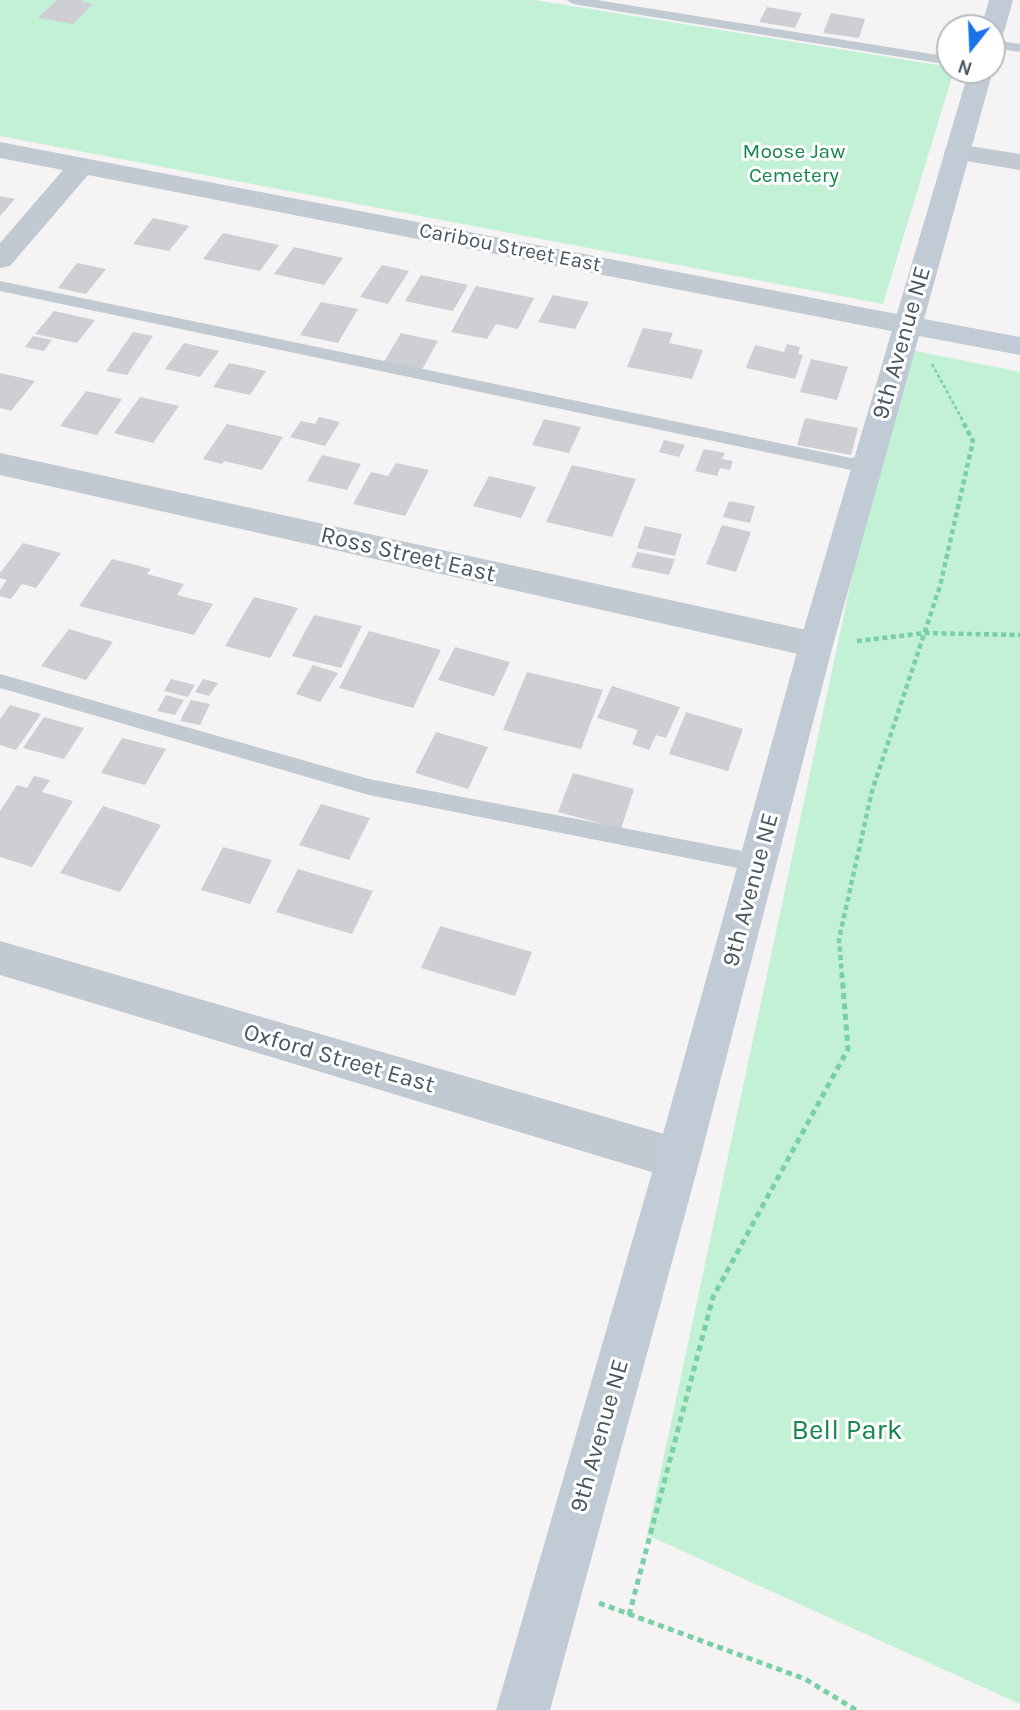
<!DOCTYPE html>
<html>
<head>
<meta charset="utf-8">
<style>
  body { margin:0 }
  #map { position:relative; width:1020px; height:1710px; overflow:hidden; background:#f5f3f3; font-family:Karla,sans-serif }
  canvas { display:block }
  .north { position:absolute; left:936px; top:14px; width:70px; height:70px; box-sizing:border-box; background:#fff; border:2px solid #b7bbc0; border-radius:50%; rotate:198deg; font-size:19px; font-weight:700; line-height:28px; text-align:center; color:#4a5661 }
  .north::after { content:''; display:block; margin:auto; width:24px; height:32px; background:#1a73e8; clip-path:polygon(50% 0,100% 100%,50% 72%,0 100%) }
</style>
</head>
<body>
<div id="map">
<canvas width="1020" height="1710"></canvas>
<div class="north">N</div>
</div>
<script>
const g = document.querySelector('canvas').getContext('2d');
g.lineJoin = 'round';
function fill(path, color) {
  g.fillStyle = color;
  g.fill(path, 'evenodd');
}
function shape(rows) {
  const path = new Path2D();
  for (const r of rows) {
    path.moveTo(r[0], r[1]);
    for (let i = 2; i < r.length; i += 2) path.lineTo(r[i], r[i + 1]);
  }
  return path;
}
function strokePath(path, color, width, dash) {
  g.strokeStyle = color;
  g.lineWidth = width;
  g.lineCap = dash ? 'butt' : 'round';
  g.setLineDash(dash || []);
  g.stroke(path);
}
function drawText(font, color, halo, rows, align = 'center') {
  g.font = font + ' Karla,sans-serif';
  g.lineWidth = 6;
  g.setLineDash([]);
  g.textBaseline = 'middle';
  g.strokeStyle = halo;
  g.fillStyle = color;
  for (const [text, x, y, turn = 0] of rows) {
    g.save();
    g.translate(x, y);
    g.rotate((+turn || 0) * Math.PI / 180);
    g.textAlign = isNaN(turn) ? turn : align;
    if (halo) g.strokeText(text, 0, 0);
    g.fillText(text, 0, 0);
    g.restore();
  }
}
const green = shape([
  [0,0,534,0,950,67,950,70,954,70,883,304,0,136],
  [901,348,1020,372,1020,1704,647,1535]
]);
const building = shape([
  [57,0,84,0,81,2,93,4,73,24,38,18],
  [767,7,802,13,795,28,759,22],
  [831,13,865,19,859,38,823,33],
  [0,196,15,199,0,216],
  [153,218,189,226,169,251,133,244],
  [223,233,279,245,260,271,203,259],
  [294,247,343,258,324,285,274,274],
  [77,263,106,269,86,294,58,288],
  [382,265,409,271,388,304,360,297],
  [421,275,468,285,453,311,405,301],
  [476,286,534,298,518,329,496,324,487,339,451,332],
  [553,295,589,302,575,329,538,322],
  [321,302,358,309,338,343,300,335],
  [54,311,95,320,77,343,35,334],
  [643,328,673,333,669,343,703,350,692,379,627,367],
  [133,332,153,336,127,375,106,371],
  [401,333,438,341,420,373,382,365],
  [33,336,52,340,44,351,25,347],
  [184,343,219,351,200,377,165,369],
  [787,344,800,347,798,354,803,355,795,379,746,368,755,345,784,352],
  [811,359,848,367,837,400,800,392],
  [229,363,266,371,250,395,213,387],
  [0,373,35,381,11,411,0,408],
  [86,391,122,399,97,435,60,426],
  [140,397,179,406,153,443,114,433],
  [319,417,340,422,325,446,290,437,301,421,315,424],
  [805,418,858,428,851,455,797,445],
  [544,419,581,427,569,453,532,445],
  [227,424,283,437,262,470,224,461,222,464,203,459],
  [664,440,685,445,679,457,659,452],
  [704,449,725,453,722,459,733,461,730,470,720,468,717,476,695,471],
  [322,455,361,464,347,490,307,481],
  [396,463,429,470,405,516,353,504,371,472,388,476],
  [572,465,636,479,612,537,546,522],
  [489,476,536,487,521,518,473,506],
  [729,501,755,506,750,523,723,517],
  [722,525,751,532,736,572,706,564],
  [645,526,682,534,675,556,637,548],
  [23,543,61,553,36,588,22,584,11,599,0,596,0,590,7,580,0,578,0,573],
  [637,552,675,559,669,575,631,567],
  [112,559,151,569,147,574,184,584,177,595,213,604,194,635,79,606],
  [254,597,298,608,270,658,225,646],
  [314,615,362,626,341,668,292,656],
  [69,629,113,642,86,680,41,666],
  [369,631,441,650,413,708,339,688],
  [455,647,510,662,494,696,438,680],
  [313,665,338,673,320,702,296,694],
  [527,672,603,690,581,749,503,730],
  [171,679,195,685,188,697,164,691],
  [203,679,218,683,209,696,195,692],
  [612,686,680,707,666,738,656,735,649,750,632,744,638,730,597,718],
  [166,695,184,700,175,715,157,711],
  [191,700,210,704,200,725,180,721],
  [10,705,41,714,16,750,0,745,0,719],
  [686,712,743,729,728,771,669,754],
  [44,717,84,728,64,759,23,748],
  [436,732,488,747,468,789,415,773],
  [122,738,166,749,145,785,101,773],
  [573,773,634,789,621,829,558,812],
  [34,776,50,780,42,792,73,801,32,867,0,857,0,811,17,785,27,788],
  [321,804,370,818,349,860,299,845],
  [103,806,161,825,120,892,60,873],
  [223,847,272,860,250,904,201,890],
  [298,869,373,891,352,934,276,912],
  [440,926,532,952,515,996,421,968]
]);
const pathFar2 = shape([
  [932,364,963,421]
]);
const pathFar1 = shape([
  [857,641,925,633,1020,635],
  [842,977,839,939,872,791,940,586,973,441,962,420]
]);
const path = shape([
  [599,1603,805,1679,856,1710],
  [629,1615,713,1297,848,1049,842,975]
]);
const lane = shape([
  [567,0,597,0,950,57,950,65,573,4,567,0],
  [992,40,1020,44,1020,52,992,48,992,40],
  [0,281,851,458,868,456,877,462,874,466,851,470,0,291,0,281],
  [0,674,369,779,758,854,765,857,769,863,765,869,758,872,369,795,0,688,0,674]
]);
const street = shape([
  [0,142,907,316,917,319,922,325,917,331,907,334,88,175,10,266,0,268,0,243,63,170,0,158,0,142],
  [957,144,1020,154,1020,170,948,158,944,152,948,146,957,144],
  [0,453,816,632,828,636,833,645,828,654,816,658,0,475,0,453],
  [0,941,678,1138,694,1144,700,1159,694,1174,678,1180,0,975,0,941]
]);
const secondary = shape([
  [989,0,1013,0,1004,32,1000,37,992,39,992,28,981,28,989,0],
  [992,68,993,70,924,319,1020,337,1020,355,919,336,833,645,700,1159,550,1710,496,1710,656,1159,799,645,969,70,992,68]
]);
const farParknames = [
  ["Moose Jaw",794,152],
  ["Cemetery",794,176]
];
const farStreetnames = [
  ["Caribou Street East",510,248,11]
];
const streetNames = [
  ["9th Avenue NE",902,343,-74],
  ["Ross Street East",408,555,13],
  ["9th Avenue NE",751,890,-75],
  ["Oxford Street East",339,1059,16],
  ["9th Avenue NE",600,1436,-74]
];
const nearParknames = [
  ["Bell Park",847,1431]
];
fill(green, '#c3f1d5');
fill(building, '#cdcfd5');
strokePath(pathFar2, '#7ad0a6', 2.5, [3.5, 2.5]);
strokePath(pathFar1, '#7ad0a6', 4.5, [5, 3.5]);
strokePath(path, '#7ad0a6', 5, [6, 4.5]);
fill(lane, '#c1cad2');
fill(street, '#c1cad2');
fill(secondary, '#c1cbd6');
drawText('21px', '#17864f', '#fff', farParknames);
drawText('21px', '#4a5661', '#fff', farStreetnames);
drawText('24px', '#4a5661', '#fff', streetNames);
drawText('28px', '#17864f', '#fff', nearParknames);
</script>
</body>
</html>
